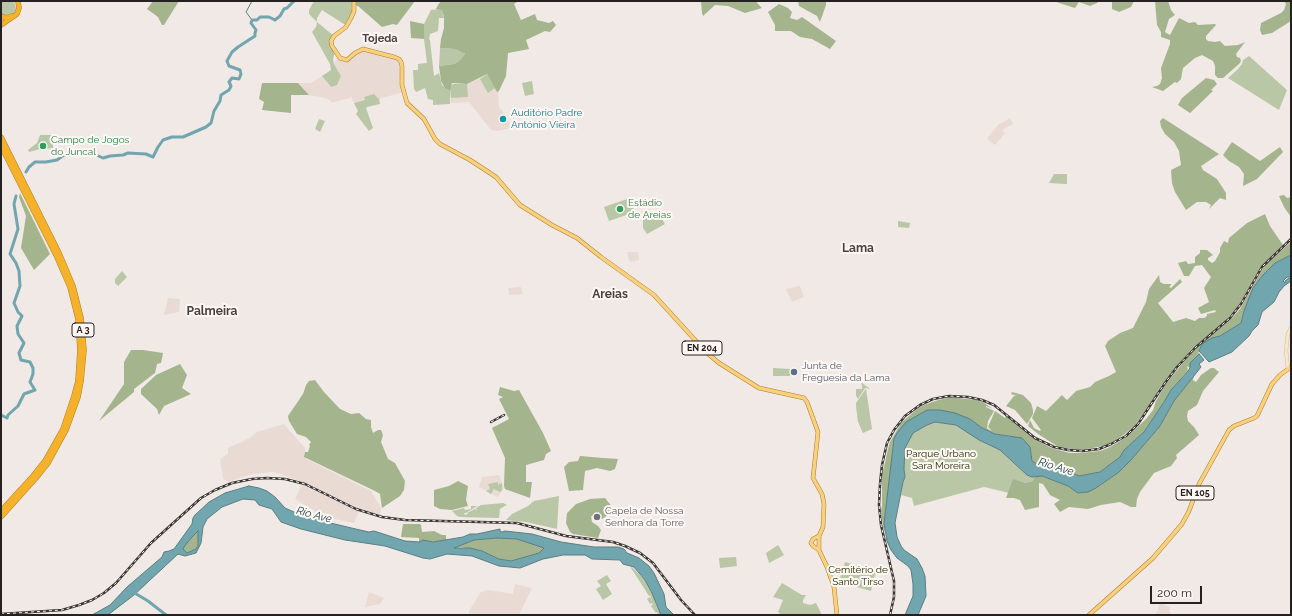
<!DOCTYPE html>
<html>
<head>
<meta charset="utf-8">
<style>
  body { margin:0 }
  #map { position:relative; width:1292px; height:616px; overflow:hidden; background:#f0e9e5; font-family:Raleway,sans-serif }
  canvas { display:block }
  .frame { position:absolute; inset:0; border:2px solid #242120; pointer-events:none }
  .scale { position:absolute; left:1150px; top:586px; width:52px; height:18px; box-sizing:border-box; border:2px solid #242120; border-top:0; padding-left:5px; font-size:12px; line-height:14px; white-space:nowrap; color:#242120; -webkit-text-stroke:3px #fef7f3; paint-order:stroke }
</style>
</head>
<body>
<div id="map">
<canvas width="1292" height="616"></canvas>
<div class="frame"></div>
<div class="scale">200 m</div>
</div>
<script>
const g = document.querySelector('canvas').getContext('2d');
g.lineJoin = 'round';
function fill(path, color) {
  g.fillStyle = color;
  g.fill(path, 'evenodd');
}
function shape(rows) {
  const path = new Path2D();
  for (const r of rows) {
    path.moveTo(r[0], r[1]);
    for (let i = 2; i < r.length; i += 2) path.lineTo(r[i], r[i + 1]);
  }
  return path;
}
function strokePath(path, color, width, dash) {
  g.strokeStyle = color;
  g.lineWidth = width;
  g.lineCap = dash ? 'butt' : 'round';
  g.setLineDash(dash || []);
  g.stroke(path);
}
function drawText(font, color, halo, rows, align = 'center') {
  g.font = font + ' Raleway,sans-serif';
  g.lineWidth = 4;
  g.setLineDash([]);
  g.textBaseline = 'middle';
  g.strokeStyle = halo;
  g.fillStyle = color;
  for (const [text, x, y, turn = 0] of rows) {
    g.save();
    g.translate(x, y);
    g.rotate((+turn || 0) * Math.PI / 180);
    g.textAlign = isNaN(turn) ? turn : align;
    if (halo) g.strokeText(text, 0, 0);
    g.fillText(text, 0, 0);
    g.restore();
  }
}
const built = shape([
  [363,49,394,57,401,62,403,92,379,99,374,94,365,100,354,103,351,96,350,98,331,103,331,101,326,98,309,95,298,83,311,83,322,76,331,87,337,85,341,76,334,64,336,60,339,57,345,60],
  [487,74,498,92,499,107,508,118,511,128,498,131,491,130,469,102,451,103,450,87,453,84,467,84,479,79],
  [1010,118,1013,124,1002,130,1005,133,995,145,988,140,987,138,998,125],
  [628,252,638,252,639,260,630,262,627,254],
  [800,286,804,297,792,302,786,289],
  [521,287,523,294,509,295,508,288],
  [168,298,180,299,179,312,164,315],
  [284,424,305,448,306,459,371,491,381,508,380,515,360,509,354,523,325,517,295,499,303,482,274,472,252,474,228,482,223,478,220,459,228,454,228,448,250,438,257,432],
  [499,475,504,488,498,497,479,487,482,477],
  [515,584,532,588,519,615,469,615,469,611,481,592,489,590,513,594],
  [369,592,384,598,380,604,365,607],
  [1160,603,1170,607,1169,611,1171,612,1169,615,1156,615]
]);
const green = shape([
  [1,1,14,1,16,9,14,13,10,16,5,17,1,15],
  [314,1,354,1,354,9,347,26,322,10,317,18,317,22,334,36,332,39,335,51,333,59,334,64,341,76,337,85,331,87,322,76,331,70,330,64,312,32,316,27,317,22,309,14,309,10],
  [441,9,443,12,444,18,439,18,438,31,430,34,429,39,430,40,434,76,439,73,442,85,450,91,450,104,433,105,433,100,428,99,425,88,416,92,414,89,413,70,418,70,418,64,427,63,424,39,424,24,431,10],
  [440,48,455,49,465,54,459,61,454,64,439,66],
  [1249,56,1287,90,1279,110,1228,78,1237,70,1242,64,1243,60],
  [487,74,495,88,488,93,480,79],
  [532,81,534,94,525,96,522,83],
  [453,84,467,84,468,97,451,98,450,87],
  [374,94,379,99,380,104,367,107,366,108,373,128,369,131,356,114,358,111,354,103,365,100,364,97],
  [319,119,325,121,320,132,315,129],
  [40,135,53,135,53,148,40,149,29,152,28,150,37,143],
  [1054,174,1067,174,1067,184,1049,183],
  [630,198,635,212,609,221,604,207],
  [658,212,665,224,647,234,643,228,643,220],
  [898,221,910,223,909,228,898,227],
  [122,271,127,277,118,286,115,283,115,279],
  [773,368,790,369,790,376,773,376],
  [856,378,870,389,865,388,858,399,856,396,856,389,862,389,862,386,861,382,856,382],
  [866,389,872,429,863,433,858,422,856,406,856,403,865,390],
  [935,422,956,425,979,440,1000,450,1027,475,1032,477,1035,476,1033,481,1025,483,1009,493,984,487,914,506,912,498,901,495,903,482,905,477,904,469,905,448,912,433,927,425],
  [498,482,498,485,502,483,502,490,500,492,494,489,491,494,486,491,490,489,488,484],
  [559,496,557,529,526,522,506,520,512,514,528,506,534,501],
  [503,503,507,505,503,507,500,509,499,518,460,517,457,516,452,511,464,508,465,510,471,509,471,506,477,506,466,513,464,513,465,515,468,514,467,513,475,509,477,510,476,508,481,505],
  [778,545,784,555,769,563,766,553],
  [736,557,737,566,720,568,719,558],
  [845,562,876,571,871,591,839,582],
  [632,567,645,580,652,593,661,615,658,615,657,612,656,613,651,606,653,604,653,603,650,604,647,599,650,597,652,602,650,595,649,596,631,568],
  [607,575,611,581,606,584,612,594,603,600,596,589,601,586,597,581],
  [782,583,802,595,806,595,803,600,803,603,810,605,816,603,822,615,782,615,778,612,783,600,773,597]
]);
const forest = shape([
  [153,1,179,1,164,25,162,25,158,17,147,9],
  [354,1,415,1,397,25,393,24,382,27,358,6,354,5],
  [441,1,518,1,514,4,521,20,535,14,537,20,549,23,553,21,556,25,550,32,545,31,526,40,529,49,508,53,506,76,499,91,497,92,487,74,467,84,452,83,450,91,445,88,441,81,439,66,454,64,459,61,465,54,455,49,440,48,441,39,444,28,444,16,442,10,436,9,438,5],
  [701,1,757,1,757,3,762,8,745,13,728,6,715,5,703,16,702,13],
  [798,1,826,1,826,5,820,22,817,16,799,6],
  [1053,1,1099,1,1097,3,1090,6,1079,2,1075,8],
  [1112,1,1134,1,1131,7,1119,12,1112,9],
  [1155,1,1168,1,1171,10,1175,15,1169,19,1165,32,1170,35,1179,18,1189,23,1195,22,1198,25,1215,24,1216,25,1206,36,1206,39,1208,41,1215,42,1220,41,1225,46,1238,45,1245,42,1236,54,1237,57,1240,58,1241,61,1239,64,1223,78,1218,78,1215,75,1215,66,1213,61,1202,55,1195,58,1183,68,1181,79,1177,83,1175,82,1163,91,1152,87,1157,86,1160,84,1162,78,1161,68,1170,44,1170,40,1161,37,1161,32,1157,25],
  [1284,1,1291,1,1291,21,1272,33,1262,35,1260,30,1261,23,1281,13,1284,10,1286,4],
  [779,4,788,8,792,12,790,18,797,20,802,17,836,41,830,49,812,39,800,37,791,31,775,31,775,25,768,12],
  [410,21,424,24,424,39,411,38],
  [1206,78,1214,80,1217,84,1211,90,1213,91,1190,113,1178,105,1182,98],
  [262,83,298,83,309,95,291,95,291,113,262,110,264,102,259,99],
  [1163,118,1219,154,1201,166,1203,170,1217,179,1226,193,1226,200,1220,198,1209,209,1211,205,1206,202,1197,202,1186,210,1175,192,1172,183,1171,170,1181,165,1179,151,1174,142,1165,134,1161,127,1160,121],
  [1232,142,1260,161,1280,147,1283,152,1257,179,1243,186,1244,174,1239,167,1229,161,1223,155],
  [20,193,50,254,34,270,21,248,26,216,19,197],
  [1284,195,1287,198,1291,197,1291,217,1284,207,1279,196],
  [1265,214,1270,226,1283,245,1263,265,1236,310,1216,330,1192,349,1173,371,1161,386,1151,403,1135,425,1126,433,1117,440,1104,446,1081,450,1060,448,1038,434,1028,426,1030,420,1034,428,1040,431,1041,430,1032,418,1037,406,1046,411,1062,395,1067,400,1076,391,1090,387,1095,382,1109,376,1116,372,1105,346,1108,341,1120,333,1133,328,1146,302,1149,289,1159,275,1160,282,1164,284,1171,284,1171,285,1169,287,1171,288,1180,279,1182,282,1158,303,1173,322,1186,318,1195,321,1199,318,1204,318,1207,316,1207,314,1216,312,1215,310,1201,314,1198,308,1209,302,1204,288,1211,277,1202,265,1195,266,1189,276,1184,276,1178,263,1186,261,1188,264,1195,263,1195,257,1200,253,1200,250,1207,250,1213,255,1208,258,1208,260,1212,263,1215,261,1220,252,1220,248,1224,241,1228,243,1229,238,1247,223],
  [1291,242,1291,255,1275,263,1263,275,1244,311,1241,323,1220,336,1212,338,1200,348,1198,354,1190,363,1190,368,1187,366,1188,370,1171,390,1164,402,1144,432,1124,450,1120,457,1100,472,1079,476,1038,464,1032,461,1030,447,1010,436,995,434,982,428,970,419,940,410,893,446,890,484,885,514,885,532,883,527,881,510,882,506,882,473,884,467,888,449,890,442,901,423,919,407,935,401,950,397,976,400,983,402,993,409,986,406,986,407,994,411,988,421,987,428,988,429,992,431,988,427,995,411,1005,418,1006,415,1038,441,1051,448,1070,453,1080,453,1100,451,1108,448,1127,437,1146,419,1153,410,1156,401,1165,385,1191,353,1233,317,1240,309,1262,270,1268,262],
  [131,350,143,350,163,353,161,363,157,364,155,373,134,389,134,392,99,421,124,384,124,362],
  [180,364,187,375,182,388,191,394,164,406,159,415,157,409,141,394,141,389,156,375],
  [1211,368,1214,368,1219,372,1203,391,1197,405,1188,411,1187,416,1188,421,1194,427,1199,435,1176,455,1177,458,1171,466,1154,473,1140,492,1137,499,1136,507,1131,507,1120,502,1101,505,1088,509,1069,507,1060,512,1054,504,1060,500,1050,495,1043,484,1039,483,1039,507,1025,510,1020,500,1014,498,1006,498,1013,479,1025,483,1033,481,1035,476,1042,476,1068,486,1074,490,1096,488,1119,472,1131,460,1160,426,1174,401,1194,376,1193,380,1196,382,1201,375],
  [315,380,324,392,340,409,351,414,359,413,366,419,371,420,371,427,373,433,378,430,381,430,383,435,381,442,388,459,395,463,405,481,404,490,400,496,382,508,380,494,375,491,304,457,305,452,308,452,310,446,309,445,311,442,306,437,297,434,289,421,288,416,303,394,306,385,309,381],
  [500,387,514,391,519,390,543,433,551,451,546,454,544,460,526,465,526,482,532,482,530,498,505,489,504,486,505,458,492,428,509,419,499,399,503,397,498,395],
  [1012,392,1023,395,1031,403,1033,410,1033,414,1027,424,1015,410,1006,406,1014,396,1017,396,1011,394],
  [580,456,603,458,618,459,615,469,610,471,597,468,585,471,583,490,569,491,564,467,569,462,578,461],
  [458,481,468,486,466,500,468,506,452,510,440,509,434,506,434,490,449,486],
  [605,498,613,508,611,513,602,519,591,516,592,522,598,526,601,530,598,538,573,534,570,532,566,523,567,513,576,504,590,499],
  [403,524,420,524,421,525,422,532,434,531,442,535,446,535,446,540,433,542,428,541,420,542,419,542,419,538,401,537],
  [198,531,198,546,196,549,187,553,183,549,183,547,191,538],
  [497,538,517,539,544,548,539,553,511,561,499,559,482,551,461,547,453,548,474,540]
]);
const water = shape([
  [1291,255,1291,277,1287,277,1283,281,1285,283,1285,281,1289,278,1291,279,1291,281,1284,286,1279,292,1274,302,1262,312,1258,325,1252,331,1249,336,1232,352,1209,362,1199,351,1202,344,1212,338,1220,336,1241,323,1244,311,1253,288,1263,275,1275,263,1291,255],
  [1199,354,1204,360,1199,364,1201,367,1174,401,1160,426,1131,460,1119,472,1096,488,1088,492,1078,493,1068,486,1042,476,1032,477,1027,475,1000,450,979,440,956,425,935,422,927,425,913,433,905,448,904,469,905,477,903,482,895,523,897,537,901,546,904,550,917,559,922,568,925,576,926,596,918,615,905,615,913,596,913,584,911,570,908,566,897,558,891,550,887,541,884,523,894,439,897,433,906,422,927,410,940,410,955,413,970,419,982,428,995,434,1022,438,1030,447,1032,461,1037,464,1042,464,1049,468,1063,469,1079,476,1100,472,1120,457,1124,450,1144,432,1164,402,1171,390,1188,371,1190,368,1190,363,1199,354],
  [249,486,259,488,267,491,275,497,285,508,305,517,360,530,369,532,374,531,405,541,420,542,423,540,433,542,463,537,470,534,477,534,500,529,500,531,502,532,505,531,532,534,561,542,594,547,618,547,624,549,627,553,639,558,649,566,654,573,664,594,666,607,674,615,661,615,652,593,645,580,634,567,623,564,620,560,592,559,585,555,563,555,543,559,520,568,499,566,472,556,447,554,430,559,423,558,385,546,345,540,301,529,281,522,272,509,259,505,255,500,243,499,222,507,207,519,203,527,201,543,196,553,185,556,178,554,134,595,113,611,108,615,92,615,110,605,127,587,162,557,164,552,169,551,174,549,192,524,193,518,195,515,209,502,225,493,249,486],
  [198,531,198,546,196,549,187,553,183,549,184,547,191,538,198,531],
  [497,538,517,539,544,548,539,553,511,561,499,559,482,551,470,548,454,548,474,540,497,538]
]);
const stream = shape([
  [252,20,246,12,252,1]
]);
const river = shape([
  [26,172,29,167,35,162,46,162,57,160,64,155,69,155,80,151,87,151,103,158,110,156,123,155,128,153,146,154,153,157,158,147,163,140,172,137,183,137,206,127,211,123,214,111,220,101,221,95,229,90,231,86,229,82,232,78,239,79,241,74,240,70,229,66,227,61,232,52,238,47,255,36,255,33,256,30,251,23,252,20,257,20,260,17,269,17,275,20,280,16,284,9,287,8,294,1],
  [1,415,7,418,8,415,18,406,24,394,35,390,30,382,33,374,33,368,30,362,21,360,19,353,24,343,18,334,17,326,22,316,18,312,14,303,20,286,19,271,16,263,10,254,18,229,14,204,16,196],
  [133,592,148,601,166,615]
]);
const secondary = shape([
  [1288,369,1286,350,1288,334,1291,328]
]);
const primary = shape([
  [354,1,354,11,351,18,346,27,334,36,331,41,332,46,340,58,347,60,355,53,363,49,394,57,399,59,401,62,402,66,402,85,407,103,424,119,435,139,440,144,470,160,496,177,520,205,552,225,577,238,601,257,654,295,706,352,719,363,759,388,804,398,807,402,818,432,813,478,822,494,824,504,823,527,819,536,819,550,827,567,834,587,837,615],
  [819,536,813,539,811,543,813,546,819,550],
  [1089,615,1153,558,1182,524,1189,511,1199,484,1229,430,1234,426,1254,418,1257,416,1272,384,1280,375,1291,367]
]);
const highway = shape([
  [1,16,6,18,12,16],
  [1,25,17,14,19,8,18,1],
  [1,137,59,253,73,286,81,318,84,350,81,381,78,397,66,430,48,463,36,478,1,517],
  [1,146,56,255,70,287,78,319,80,350,78,381,74,396,63,429,45,461,33,476,1,511]
]);
const rail = shape([
  [491,422,504,415],
  [1,614,62,610,79,605,92,600,104,593,116,583,151,543,201,498,215,490,232,483,252,479,267,478,285,479,305,484,356,509,382,517,405,520,517,523,566,536,613,542,625,546,640,553,653,563,681,600,695,615],
  [890,615,894,597,894,581,881,525,879,505,880,484,882,465,887,443,894,430,905,416,920,405,933,399,949,396,968,397,982,400,994,405,1035,438,1054,447,1068,450,1082,451,1099,449,1111,444,1126,436,1138,424,1165,383,1177,367,1195,348,1230,318,1241,304,1262,267,1291,239]
]);
const markers = [
  [503,119,4,"#0f9aa8"],
  [43,146,4,"#2e9e5b"],
  [620,209,4,"#2e9e5b"],
  [794,372,4,"#5c6f8a"],
  [597,517,4,"#6b7280"]
];
const shields = [
  [83,330,22],
  [702,348,40],
  [1195,493,38]
];
const shieldNames = [
  ["A 3",83,330],
  ["EN 204",702,348],
  ["EN 105",1195,493]
];
const cultureNames = [
  ["Auditório Padre",511,113],
  ["António Vieira",511,125]
];
const leisureNames = [
  ["Campo de Jogos",51,140],
  ["do Juncal",51,152],
  ["Estádio",628,203],
  ["de Areias",628,215]
];
const serviceNames = [
  ["Junta de",802,366],
  ["Freguesia da Lama",802,378]
];
const parkNames = [
  ["Parque Urbano",941,454],
  ["Sara Moreira",941,466],
  ["Cemitério de",858,570],
  ["Santo Tirso",858,582]
];
const worshipNames = [
  ["Capela de Nossa",605,511],
  ["Senhora da Torre",605,523]
];
const neighbourhoodNames = [
  ["Tojeda",380,39]
];
const waterNames = [
  ["Rio Ave",1056,467,17],
  ["Rio Ave",314,515,15]
];
const quarterNames = [
  ["Lama",858,248],
  ["Areias",610,294],
  ["Palmeira",212,311]
];
fill(built, '#e9dbd3');
fill(green, '#b9c7a7');
fill(forest, '#a4b58e');
fill(water, '#71a6ae');
strokePath(water, '#5a7e83', 1);
strokePath(stream, '#5a7e83', 1);
strokePath(river, '#71a6ae', 3);
strokePath(secondary, '#c4bdb9', 4);
strokePath(primary, '#ac7f26', 4.5);
strokePath(highway, '#ac7f26', 5.5);
strokePath(secondary, '#fce8bf', 3);
strokePath(primary, '#f9d07f', 3.5);
strokePath(highway, '#f5b12a', 4.5);
strokePath(rail, '#393634', 2.5);
strokePath(rail, '#fef7f3', 1, [3]);
for (const [x, y, r, color] of markers) {
  const dot = new Path2D();
  dot.arc(x, y, r, 0, 2 * Math.PI);
  g.fillStyle = color;
  g.fill(dot);
  strokePath(dot, '#fef7f3', 1.5);
}
for (const [x, y, w] of shields) {
  const box = new Path2D();
  box.roundRect(x - w / 2, y - 7, w, 14, 3);
  g.fillStyle = '#fef7f3';
  g.fill(box);
  strokePath(box, '#242120', 1);
}
drawText('bold 9px', '#242120', null, shieldNames);
drawText('10px', '#0d838f', '#fef7f3', cultureNames, 'left');
drawText('10px', '#27864d', '#fef7f3', leisureNames, 'left');
drawText('10px', '#4e5e75', '#fef7f3', serviceNames, 'left');
drawText('10px', '#213003', '#fef7f3', parkNames);
drawText('10px', '#5b616d', '#fef7f3', worshipNames, 'left');
drawText('bold 11px', '#47423f', '#fef7f3', neighbourhoodNames);
drawText('italic 11px', '#16474e', '#fef7f3', waterNames);
drawText('bold 12px', '#47423f', '#fef7f3', quarterNames);
</script>
</body>
</html>
